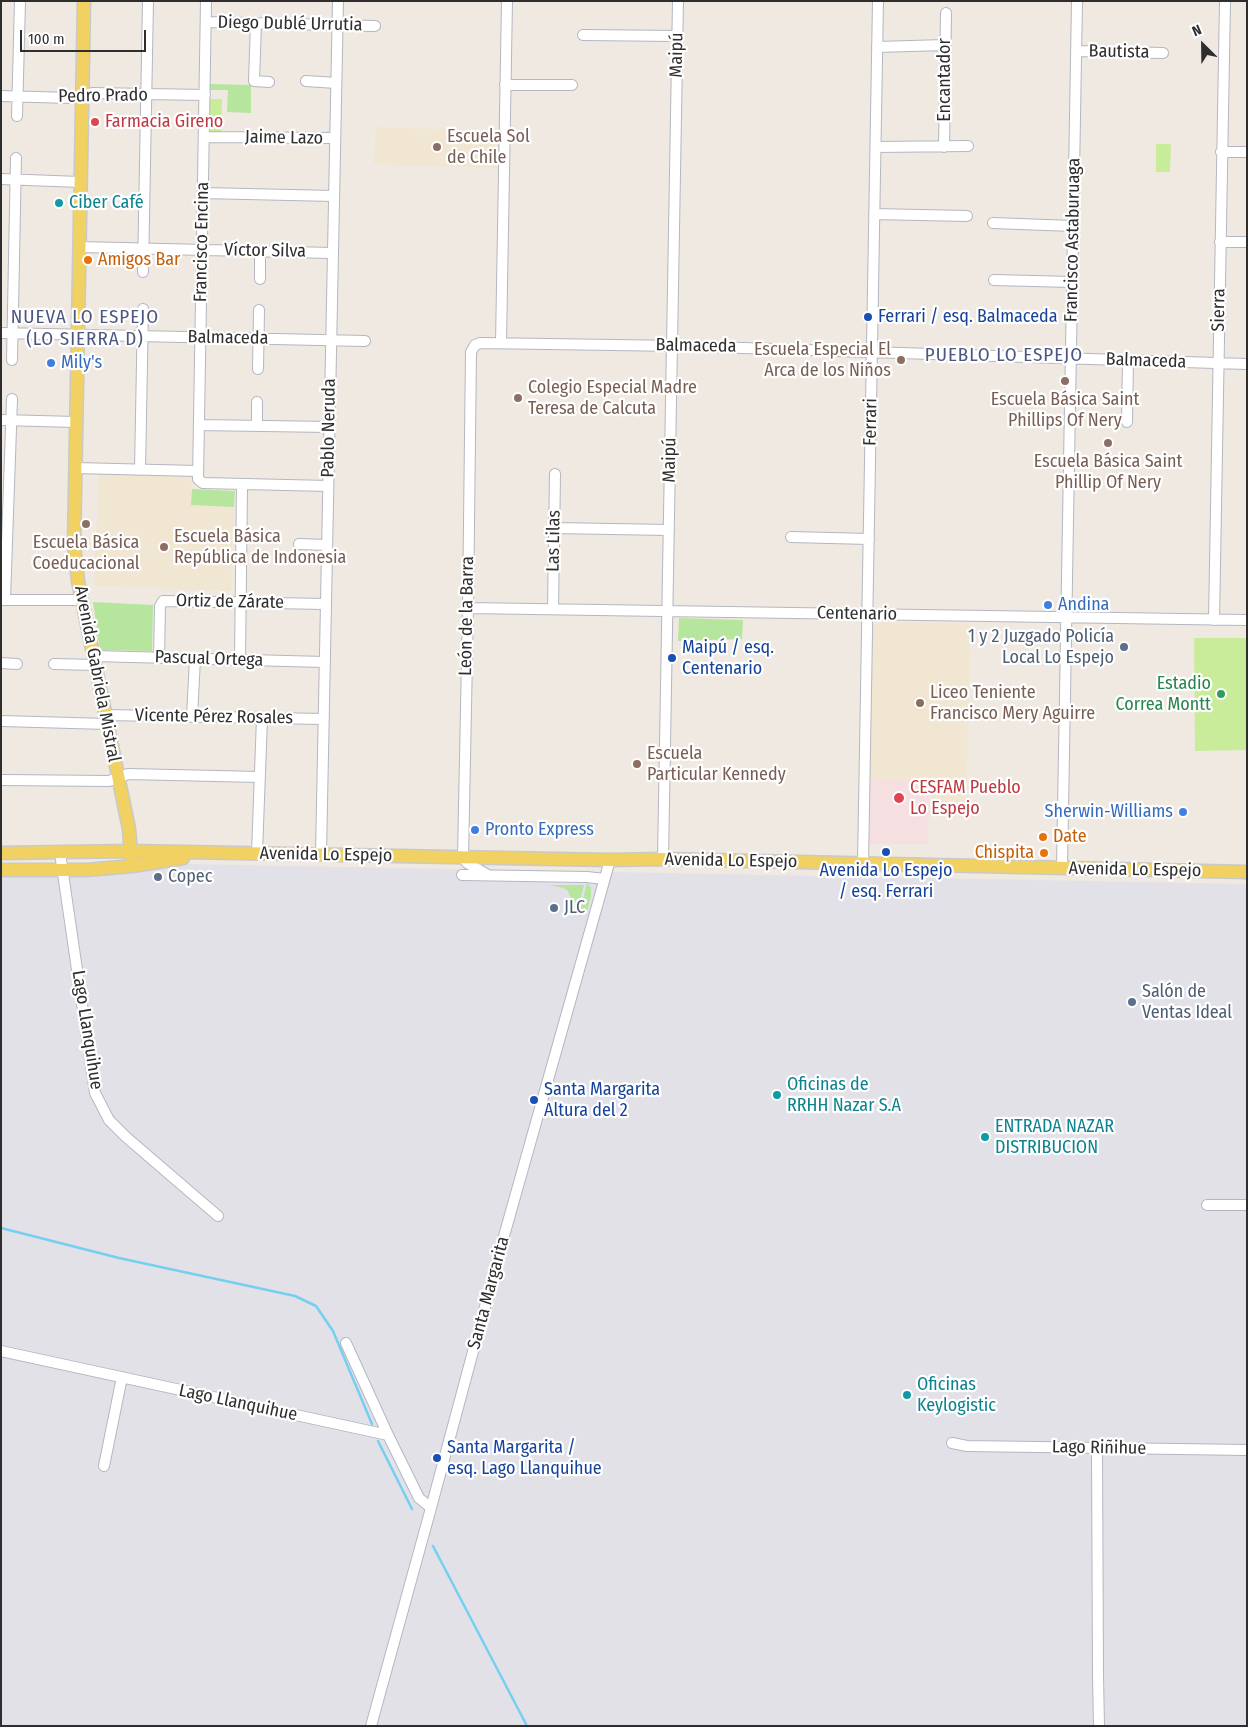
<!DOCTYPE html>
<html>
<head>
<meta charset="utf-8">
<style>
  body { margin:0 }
  #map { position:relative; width:1248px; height:1727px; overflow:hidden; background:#efe9e1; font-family:"Fira Sans Condensed",sans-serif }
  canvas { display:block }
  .frame { position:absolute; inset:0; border:2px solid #2e2e2e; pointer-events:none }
  .north { position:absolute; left:1178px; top:20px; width:50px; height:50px; -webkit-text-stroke:4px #fff; paint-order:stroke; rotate:337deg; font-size:14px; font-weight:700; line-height:20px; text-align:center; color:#2e2e2e }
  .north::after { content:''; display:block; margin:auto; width:18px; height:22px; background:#2e2e2e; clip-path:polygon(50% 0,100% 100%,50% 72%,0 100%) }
  .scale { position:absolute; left:20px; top:30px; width:126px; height:22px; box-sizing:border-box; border:2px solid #2e2e2e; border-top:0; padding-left:6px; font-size:15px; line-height:18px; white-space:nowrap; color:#2e2e2e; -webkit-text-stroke:4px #fff; paint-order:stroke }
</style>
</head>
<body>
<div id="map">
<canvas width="1248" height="1727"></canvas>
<div class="frame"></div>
<div class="north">N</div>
<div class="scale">100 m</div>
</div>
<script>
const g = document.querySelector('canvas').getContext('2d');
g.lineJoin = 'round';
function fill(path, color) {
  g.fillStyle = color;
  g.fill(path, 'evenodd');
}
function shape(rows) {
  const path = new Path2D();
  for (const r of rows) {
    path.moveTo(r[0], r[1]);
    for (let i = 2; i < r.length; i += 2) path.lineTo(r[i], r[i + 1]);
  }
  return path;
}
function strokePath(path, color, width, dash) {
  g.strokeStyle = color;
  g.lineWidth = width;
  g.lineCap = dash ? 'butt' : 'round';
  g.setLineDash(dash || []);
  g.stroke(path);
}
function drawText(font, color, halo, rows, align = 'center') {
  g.font = font + ' "Fira Sans Condensed",sans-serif';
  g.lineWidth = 4.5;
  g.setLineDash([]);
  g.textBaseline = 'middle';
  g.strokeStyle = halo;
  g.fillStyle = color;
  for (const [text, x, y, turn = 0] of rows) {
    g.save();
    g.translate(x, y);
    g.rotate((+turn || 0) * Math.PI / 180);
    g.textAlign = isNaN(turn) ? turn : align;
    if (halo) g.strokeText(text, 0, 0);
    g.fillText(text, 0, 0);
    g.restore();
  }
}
const industrial = shape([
  [186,864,1247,884,1247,1726,1,1726,1,877,60,878]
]);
const education = shape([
  [376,127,499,131,498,168,374,164],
  [99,474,191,475,192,505,234,507,231,591,94,586],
  [878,622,970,623,966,817,929,816,929,780,870,779,873,627]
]);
const medical = shape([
  [870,779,929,780,928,844,869,844]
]);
const green = shape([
  [210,84,251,85,251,113,227,112,228,90,209,90],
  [192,489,235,491,234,507,191,505],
  [93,602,153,605,152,651,100,650],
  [679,618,743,620,742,639,678,641],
  [587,883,591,888,591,896,587,912,579,917],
  [549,885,584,885,576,917,572,911,572,901,568,891,564,888]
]);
const pitch = shape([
  [208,99,222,99,221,133,207,133],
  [1156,144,1171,144,1170,172,1156,172],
  [1194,638,1247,638,1247,750,1195,751]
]);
const stream = shape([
  [1,1228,119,1258,295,1296,316,1306,333,1331,372,1424],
  [378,1441,412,1509],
  [433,1546,527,1726]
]);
const minor = shape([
  [206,1,198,479,203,483,328,486],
  [206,22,375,26],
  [256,23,254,81,269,82],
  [583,35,678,36],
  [877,47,945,45],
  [1076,51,1163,53],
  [306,81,336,83],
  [505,85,572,85],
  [1,96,71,98,92,93,205,95],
  [17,116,20,1],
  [204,137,335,138],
  [876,147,968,146],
  [944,147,946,13],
  [1221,152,1247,152],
  [1,179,80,182],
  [203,193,333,196],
  [874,214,967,216],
  [993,223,1073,226],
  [1220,242,1247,242],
  [79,247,332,253],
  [143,272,148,1],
  [260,279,260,251],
  [994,280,1072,282],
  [1,333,365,341],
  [501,343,507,1],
  [12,360,16,158],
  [258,369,259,310],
  [1,420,76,422],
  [1127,422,1128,360],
  [199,425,329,427],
  [257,426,257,402],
  [75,468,198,471],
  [140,470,143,309],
  [554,528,669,530],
  [791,537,869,539],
  [299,544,327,545],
  [5,599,12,399],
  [1,600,81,600],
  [468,608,1247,620],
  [553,609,555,474],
  [1214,620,1225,1],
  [93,656,325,662],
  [159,658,160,606,163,601,326,604],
  [240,660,242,484],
  [1,663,17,664],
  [54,664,95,665],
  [105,715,324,719],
  [192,717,195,659],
  [1,721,107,724],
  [1,780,109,781,128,774,260,777],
  [60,853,95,1093,109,1120,126,1137,218,1216],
  [257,853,262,718],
  [321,854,338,1],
  [663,859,678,1],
  [863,864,878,1],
  [1062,868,1077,1],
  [462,875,587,877,604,879],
  [488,875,467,863,463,857,468,608,471,352,475,345,480,343,680,346,1247,364],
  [1207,1205,1247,1205],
  [346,1343,388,1435,419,1498,431,1508],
  [1,1351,388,1435],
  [952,1443,967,1446,1247,1450],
  [1097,1447,1098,1676,1099,1726],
  [104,1466,122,1377],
  [371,1726,431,1508,504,1236,610,860]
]);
const major = shape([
  [84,1,74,545,78,581,129,829,132,866],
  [1,853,131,851,610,860,663,859,1247,872],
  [1,870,86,870,132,866,183,858]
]);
const markers = [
  [95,122,5,"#e0444e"],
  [437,147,5,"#8d6e63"],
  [59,203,5,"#0f9aa8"],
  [88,260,5,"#e8710a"],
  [868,317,5,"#1a4fb4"],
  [901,360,5,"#8d6e63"],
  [51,363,5,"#3f7fe0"],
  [1065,381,5,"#8d6e63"],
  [518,398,5,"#8d6e63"],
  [1108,443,5,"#8d6e63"],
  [86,524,5,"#8d6e63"],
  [164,547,5,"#8d6e63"],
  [1048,605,5,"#3f7fe0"],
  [1124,647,5,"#5c6f8a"],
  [672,658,5,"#1a4fb4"],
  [1221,694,5,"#2e9e5b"],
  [920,703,5,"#8d6e63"],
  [637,764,5,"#8d6e63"],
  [899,798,6,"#e0444e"],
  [1183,812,5,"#3f7fe0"],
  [475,830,5,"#3f7fe0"],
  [1043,837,5,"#e8710a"],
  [886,852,5,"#1a4fb4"],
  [1044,853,5,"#e8710a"],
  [158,877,5,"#5c6f8a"],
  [554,908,5,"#5c6f8a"],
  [1132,1002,5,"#5c6f8a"],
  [777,1095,5,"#0f9aa8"],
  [534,1100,5,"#1a4fb4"],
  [985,1137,5,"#0f9aa8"],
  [907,1395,5,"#0f9aa8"],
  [437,1458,5,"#1a4fb4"]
];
const streetNames = [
  ["Diego Dublé Urrutia",290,24,1],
  ["Bautista",1119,52,1],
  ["Maipú",677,55,-89],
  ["Encantador",945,80,-90],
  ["Pedro Prado",103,96,-1],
  ["Jaime Lazo",284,138,1],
  ["Francisco Astaburuaga",1073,240,-89],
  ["Francisco Encina",202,242,-89],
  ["Víctor Silva",265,251,1],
  ["Sierra",1219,310,-89],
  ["Balmaceda",228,338,1],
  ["Balmaceda",696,346,1],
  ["Balmaceda",1146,361,2],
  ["Ferrari",871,422,-89],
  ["Pablo Neruda",329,428,-89],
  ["Maipú",670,460,-89],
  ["Las Lilas",554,541,-89],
  ["Ortiz de Zárate",230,602,1],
  ["Centenario",857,614,1],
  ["León de la Barra",467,616,-89],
  ["Pascual Ortega",209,659,2],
  ["Avenida Gabriela Mistral",97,674,79],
  ["Vicente Pérez Rosales",214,717,1],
  ["Avenida Lo Espejo",326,855,1],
  ["Avenida Lo Espejo",731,861,1],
  ["Avenida Lo Espejo",1135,870,1],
  ["Lago Llanquihue",87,1030,81],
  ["Santa Margarita",489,1293,-75],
  ["Lago Llanquihue",238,1403,12],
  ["Lago Riñihue",1099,1448,1]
];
const healthNames = [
  ["Farmacia Gireno",105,122],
  ["CESFAM Pueblo",910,788],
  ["Lo Espejo",910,809]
];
const educationNames = [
  ["Escuela Sol",447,137],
  ["de Chile",447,158],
  ["Escuela Especial El",891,350,"right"],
  ["Arca de los Niños",891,371,"right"],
  ["Colegio Especial Madre",528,388],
  ["Teresa de Calcuta",528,409],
  ["Escuela Básica Saint",1065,400,"center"],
  ["Phillips Of Nery",1065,421,"center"],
  ["Escuela Básica Saint",1108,462,"center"],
  ["Phillip Of Nery",1108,483,"center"],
  ["Escuela Básica",174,537],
  ["República de Indonesia",174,558],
  ["Escuela Básica",86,543,"center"],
  ["Coeducacional",86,564,"center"],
  ["Liceo Teniente",930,693],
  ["Francisco Mery Aguirre",930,714],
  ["Escuela",647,754],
  ["Particular Kennedy",647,775]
];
const cultureNames = [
  ["Ciber Café",69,203],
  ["Oficinas de",787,1085],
  ["RRHH Nazar S.A",787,1106],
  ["ENTRADA NAZAR",995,1127],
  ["DISTRIBUCION",995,1148],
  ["Oficinas",917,1385],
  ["Keylogistic",917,1406]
];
const foodNames = [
  ["Amigos Bar",98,260],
  ["Date",1053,837],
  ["Chispita",1034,853,"right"]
];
const transitNames = [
  ["Ferrari / esq. Balmaceda",878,317],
  ["Maipú / esq.",682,648],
  ["Centenario",682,669],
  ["Avenida Lo Espejo",886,871,"center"],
  ["/ esq. Ferrari",886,892,"center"],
  ["Santa Margarita",544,1090],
  ["Altura del 2",544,1111],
  ["Santa Margarita /",447,1448],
  ["esq. Lago Llanquihue",447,1469]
];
const shopNames = [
  ["Mily's",61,363],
  ["Andina",1058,605],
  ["Sherwin-Williams",1173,812,"right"],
  ["Pronto Express",485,830]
];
const serviceNames = [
  ["1 y 2 Juzgado Policía",1114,637,"right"],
  ["Local Lo Espejo",1114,658,"right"],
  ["Copec",168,877],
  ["JLC",564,908],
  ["Salón de",1142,992],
  ["Ventas Ideal",1142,1013]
];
const leisureNames = [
  ["Estadio",1211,684],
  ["Correa Montt",1211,705]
];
const neighbourhoodNames = [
  ["NUEVA LO ESPEJO",85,318],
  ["(LO SIERRA D)",85,340],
  ["PUEBLO LO ESPEJO",1004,356]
];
fill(industrial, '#e3e1e8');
fill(education, '#f0e6d1');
fill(medical, '#f5dfe0');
fill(green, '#b6e59e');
fill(pitch, '#c9ec9a');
strokePath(stream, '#75cff0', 2.5);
strokePath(minor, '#b4b7c1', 12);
strokePath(major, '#c9c9c9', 15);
strokePath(minor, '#fff', 10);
strokePath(major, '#f2d163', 12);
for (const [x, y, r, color] of markers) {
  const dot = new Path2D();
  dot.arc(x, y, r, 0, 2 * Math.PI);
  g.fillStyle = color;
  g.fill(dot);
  strokePath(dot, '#fff', 2);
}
drawText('18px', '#2e2e2e', '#fff', streetNames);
drawText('18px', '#be3a42', '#fff', healthNames, 'left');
drawText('18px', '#785e54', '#fff', educationNames, 'left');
drawText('18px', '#0d838f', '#fff', cultureNames, 'left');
drawText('18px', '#c56008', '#fff', foodNames, 'left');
drawText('18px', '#164399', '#fff', transitNames, 'left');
drawText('18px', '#366cbe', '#fff', shopNames, 'left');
drawText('18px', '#4e5e75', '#fff', serviceNames, 'left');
drawText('18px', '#27864d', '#fff', leisureNames, 'right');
g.letterSpacing = '1px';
drawText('19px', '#4d5680', '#fff', neighbourhoodNames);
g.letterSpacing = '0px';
</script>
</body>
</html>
